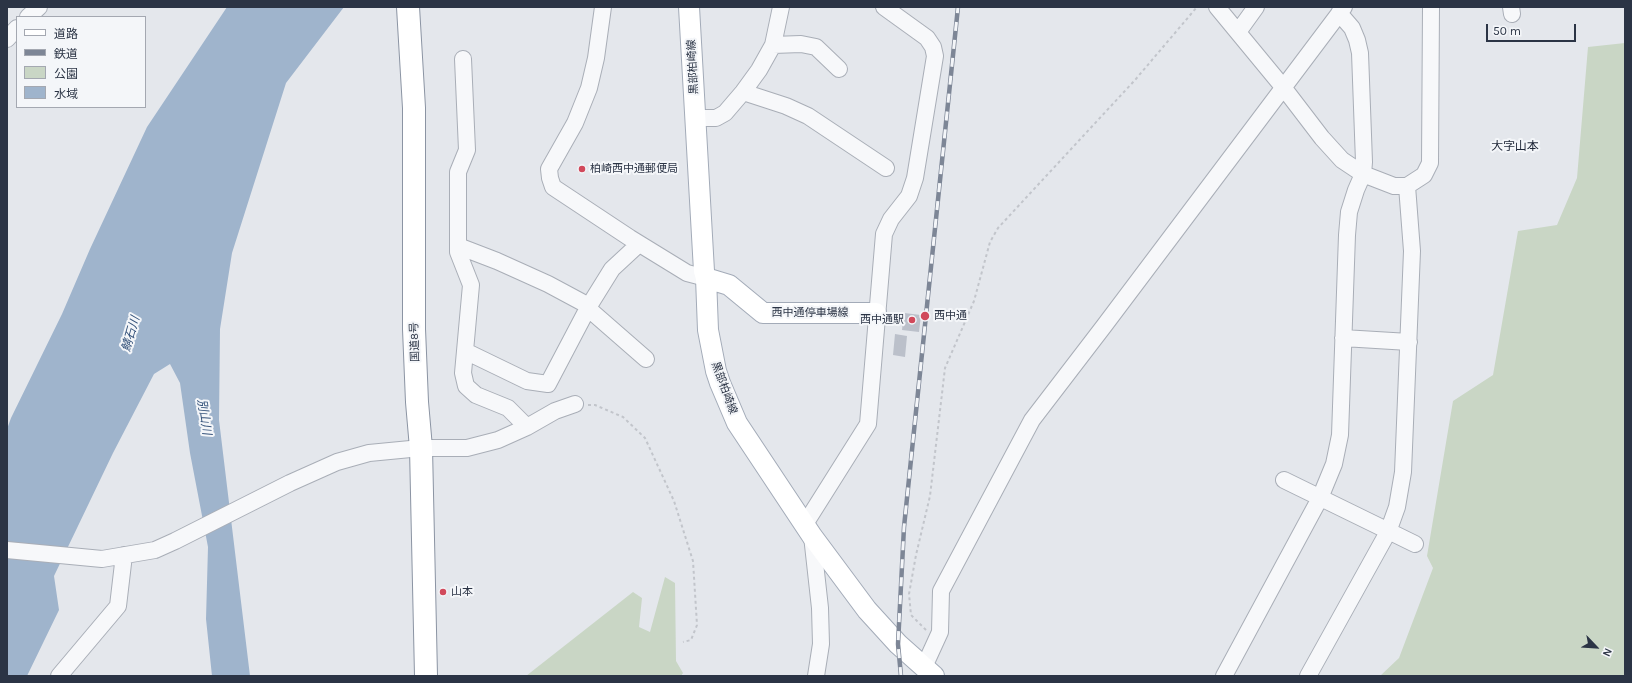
<!DOCTYPE html>
<html>
<head>
<meta charset="utf-8">
<style>
  body { margin:0 }
  #map { position:relative; width:1632px; height:683px; overflow:hidden; background:#e4e7ec; font-family:Karla,"Noto Sans JP",sans-serif }
  canvas { display:block }
  .frame { position:absolute; inset:0; border:8px solid #2b3445; pointer-events:none }
  .legend { position:absolute; left:16px; top:16px; width:130px; height:92px; box-sizing:border-box; background:#f4f6f9; border:1px solid #a4a8b1; margin:0; padding:5px 7px; list-style:none; font-size:12px; color:#2b3445 }
  .legend li { display:flex; align-items:center; gap:8px; height:20px }
  .legend b { width:20px; border:1px solid #a4a8b1 }
  .north { position:absolute; left:1576px; top:627px; width:40px; height:40px; -webkit-text-stroke:3px #f4f6f9; paint-order:stroke; rotate:115deg; font-size:11px; font-weight:700; line-height:16px; text-align:center; color:#2b3445 }
  .north::after { content:''; display:block; margin:auto; width:14px; height:18px; background:#2b3445; clip-path:polygon(50% 0,100% 100%,50% 72%,0 100%) }
  .scale { position:absolute; left:1486px; top:24px; width:90px; height:18px; box-sizing:border-box; border:2px solid #2b3445; border-top:0; padding-left:5px; font-size:12px; line-height:14px; white-space:nowrap; color:#2b3445; -webkit-text-stroke:3px #f4f6f9; paint-order:stroke }
</style>
</head>
<body>
<div id="map">
<canvas width="1632" height="683"></canvas>
<div class="frame"></div>
<ul class="legend">
<li><b style="height:5px;background:#fff"></b>道路</li>
<li><b style="height:5px;background:#7d8696"></b>鉄道</li>
<li><b style="height:11px;background:#c9d6c5"></b>公園</li>
<li><b style="height:11px;background:#9fb4cc"></b>水域</li>
</ul>
<div class="north">N</div>
<div class="scale">50 m</div>
</div>
<script>
const g = document.querySelector('canvas').getContext('2d');
g.lineJoin = 'round';
function fill(path, color) {
  g.fillStyle = color;
  g.fill(path, 'evenodd');
}
function shape(rows) {
  const path = new Path2D();
  for (const r of rows) {
    path.moveTo(r[0], r[1]);
    for (let i = 2; i < r.length; i += 2) path.lineTo(r[i], r[i + 1]);
  }
  return path;
}
function strokePath(path, color, width, dash) {
  g.strokeStyle = color;
  g.lineWidth = width;
  g.lineCap = dash ? 'butt' : 'round';
  g.setLineDash(dash || []);
  g.stroke(path);
}
function drawText(font, color, halo, rows, align = 'center') {
  g.font = font + ' Karla,"Noto Sans JP",sans-serif';
  g.lineWidth = 4;
  g.setLineDash([]);
  g.textBaseline = 'middle';
  g.strokeStyle = halo;
  g.fillStyle = color;
  for (const [text, x, y, turn = 0] of rows) {
    g.save();
    g.translate(x, y);
    g.rotate((+turn || 0) * Math.PI / 180);
    g.textAlign = isNaN(turn) ? turn : align;
    if (halo) g.strokeText(text, 0, 0);
    g.fillText(text, 0, 0);
    g.restore();
  }
}
const green = shape([
  [1625,43,1625,676,1380,676,1399,658,1433,568,1427,556,1453,401,1493,375,1518,231,1557,225,1577,178,1588,47],
  [665,577,675,583,676,661,683,673,681,676,526,676,633,592,642,598,639,627,650,632]
]);
const water = shape([
  [227,7,344,7,286,83,232,253,220,329,219,420,250,676,212,676,206,619,208,547,190,453,180,383,170,364,154,374,113,453,54,576,59,610,27,676,7,676,7,429,11,418,62,314,90,249,147,127]
]);
const building = shape([
  [904,313,921,315,919,332,902,330],
  [895,334,907,336,905,357,893,355]
]);
const path = shape([
  [588,405,595,405,623,417,645,438,674,501,693,561,697,625,691,640,683,642],
  [926,630,911,615,909,594,916,555,930,496,945,368,974,301,990,242,998,228,1135,80,1197,7]
]);
const minor = shape([
  [603,7,596,58,589,88,575,123,549,169,550,178,553,187,630,238,687,273,706,278],
  [1217,7,1283,87,1322,138,1342,160,1363,174,1394,186,1407,186,1424,175,1430,163,1431,7],
  [1511,7,1512,14],
  [28,17,39,7],
  [1238,32,1256,7],
  [7,39,17,28],
  [773,45,801,44,816,47,839,69],
  [463,59,467,150,458,172,458,252,471,285,463,373,466,386,476,395,508,408,527,427],
  [743,92,786,106,808,116,886,168],
  [695,118,716,118,725,113,743,92,759,70,773,45,781,7],
  [458,246,497,261,548,284,589,306,591,311,646,359],
  [1343,338,1409,342],
  [465,351,527,381,548,384,589,306,612,269,639,244],
  [1284,480,1415,544],
  [805,524,868,424,884,234,891,219,909,196,915,178,935,56,933,47,927,38,884,7],
  [812,536,820,608,821,644,816,676],
  [7,550,102,559,155,550,175,541,290,483,337,462,369,453,421,448,467,448,498,440,527,427,555,411,575,404],
  [924,667,940,632,941,591,1032,420,1104,326,1344,7],
  [59,676,118,606,124,555],
  [1224,676,1320,498,1334,464,1340,435,1347,235,1349,212,1356,190,1363,174,1364,162,1360,53,1357,40,1352,28,1339,13],
  [1308,676,1388,532,1397,507,1403,472,1412,251,1407,186]
]);
const major = shape([
  [689,7,704,271,706,278,708,330,716,371,720,383,737,423,812,536,867,610,898,644,934,676],
  [706,278,729,285,763,313,876,313]
]);
const highway = shape([
  [408,7,414,108,414,329,417,402,421,448,426,676]
]);
const rail = shape([
  [901,676,898,644,904,527,958,7]
]);
const markers = [
  [582,169,4,"#d1495b"],
  [925,316,5,"#d1495b"],
  [912,320,4,"#d1495b"],
  [443,592,4,"#d1495b"]
];
const streetNames = [
  ["黒部柏崎線",693,67,-93],
  ["西中通停車場線",810,313],
  ["国道8号",415,342,-92],
  ["黒部柏崎線",724,388,70]
];
const poiNames = [
  ["柏崎西中通郵便局",590,169],
  ["西中通",934,316],
  ["西中通駅",904,320,"right"],
  ["山本",451,592]
];
const neighbourhoodNames = [
  ["大字山本",1515,147]
];
const waterNames = [
  ["鯖石川",131,334,-74],
  ["別山川",204,417,81]
];
fill(green, '#c9d6c5');
fill(water, '#9fb4cc');
fill(building, '#bbc0ca');
strokePath(minor, '#a9aeb7', 18);
strokePath(major, '#a3abb8', 22);
strokePath(highway, '#8b94a3', 24);
strokePath(path, '#c2c5cb', 2, [3, 3]);
strokePath(minor, '#f7f8fa', 16);
strokePath(major, '#fff', 20);
strokePath(highway, '#fff', 22);
strokePath(rail, '#7d8696', 4.5);
strokePath(rail, '#f4f6f9', 3, [9]);
for (const [x, y, r, color] of markers) {
  const dot = new Path2D();
  dot.arc(x, y, r, 0, 2 * Math.PI);
  g.fillStyle = color;
  g.fill(dot);
  strokePath(dot, '#f4f6f9', 1.5);
}
drawText('11px', '#2b3445', '#f4f6f9', streetNames);
drawText('11px', '#2b3445', '#f4f6f9', poiNames, 'left');
drawText('12px', '#1d2536', '#f4f6f9', neighbourhoodNames);
drawText('italic 12px', '#34527a', '#f4f6f9', waterNames);
</script>
</body>
</html>
